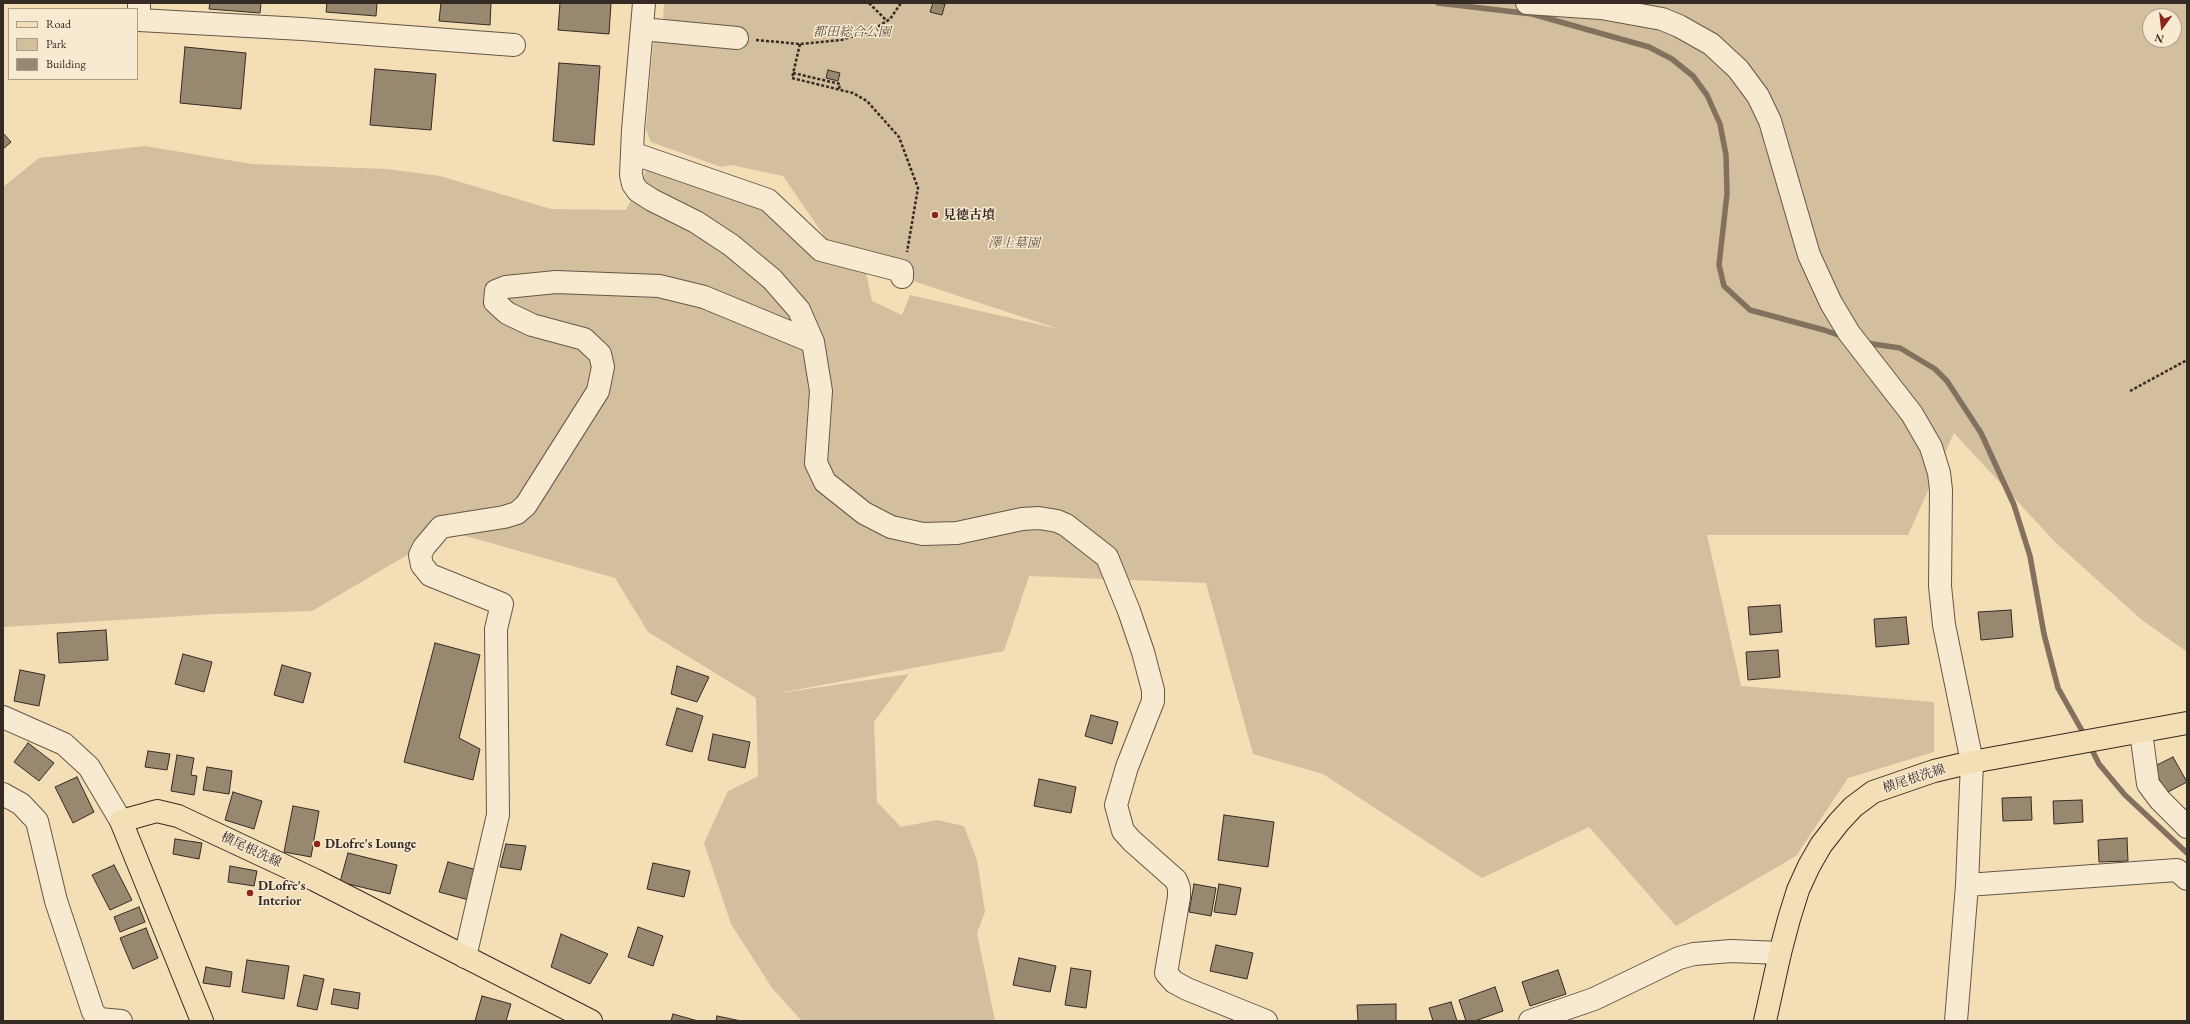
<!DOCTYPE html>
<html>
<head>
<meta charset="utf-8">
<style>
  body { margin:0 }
  #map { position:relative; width:2190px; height:1024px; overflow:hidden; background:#f3deb6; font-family:"EB Garamond",serif }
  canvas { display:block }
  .frame { position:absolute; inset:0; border:4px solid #362a24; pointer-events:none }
  .legend { position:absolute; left:8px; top:8px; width:130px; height:72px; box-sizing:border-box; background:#f7ead0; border:1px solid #aa9d8b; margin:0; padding:5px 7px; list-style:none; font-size:12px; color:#362a24 }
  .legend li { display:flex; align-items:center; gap:8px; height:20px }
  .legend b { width:20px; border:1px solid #aa9d8b }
  .north { position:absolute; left:2142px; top:8px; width:40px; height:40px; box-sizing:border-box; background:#f7ead0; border:1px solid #aa9d8b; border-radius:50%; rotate:195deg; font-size:11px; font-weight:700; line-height:16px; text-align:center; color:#362a24 }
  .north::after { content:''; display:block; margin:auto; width:14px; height:18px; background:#8f2418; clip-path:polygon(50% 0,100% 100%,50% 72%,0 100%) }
</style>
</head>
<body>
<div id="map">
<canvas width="2190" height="1024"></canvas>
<div class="frame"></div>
<ul class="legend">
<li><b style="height:5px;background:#f3deb6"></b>Road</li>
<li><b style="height:11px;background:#d3bf9d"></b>Park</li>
<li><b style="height:11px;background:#988870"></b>Building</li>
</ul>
<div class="north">N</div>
</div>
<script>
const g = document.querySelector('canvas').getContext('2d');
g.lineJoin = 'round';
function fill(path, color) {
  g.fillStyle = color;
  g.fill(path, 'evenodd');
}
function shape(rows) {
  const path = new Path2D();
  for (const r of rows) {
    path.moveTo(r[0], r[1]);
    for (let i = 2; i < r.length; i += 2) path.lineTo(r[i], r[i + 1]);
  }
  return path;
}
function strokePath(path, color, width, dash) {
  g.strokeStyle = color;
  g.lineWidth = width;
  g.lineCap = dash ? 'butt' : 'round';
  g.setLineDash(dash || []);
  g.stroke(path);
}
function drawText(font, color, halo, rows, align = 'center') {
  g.font = font + ' "EB Garamond","Noto Serif JP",serif';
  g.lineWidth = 3;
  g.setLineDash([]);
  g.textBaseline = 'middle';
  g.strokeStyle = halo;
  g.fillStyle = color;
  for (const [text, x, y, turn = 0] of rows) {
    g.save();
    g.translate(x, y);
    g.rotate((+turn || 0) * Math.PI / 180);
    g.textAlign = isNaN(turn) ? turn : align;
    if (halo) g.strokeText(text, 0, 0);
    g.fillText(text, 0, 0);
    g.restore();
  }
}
const green = shape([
  [664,3,2187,3,2187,652,2142,620,2056,543,1954,433,1908,535,1707,535,1741,686,1934,702,1934,752,1848,778,1796,856,1676,926,1589,827,1482,878,1323,774,1253,754,1206,583,1029,576,1004,651,774,694,909,674,874,722,877,802,901,827,937,820,964,826,977,860,985,912,977,933,995,1021,802,1021,772,988,731,924,704,843,728,791,758,776,756,698,648,632,615,578,448,531,312,611,217,614,3,627,3,187,39,158,145,146,252,164,387,169,440,176,551,209,626,210,649,165,763,205,866,273,872,301,902,315,910,295,1059,329,910,280,911,264,829,243,783,176,731,165,721,167,651,142,646,130,654,35,662,36],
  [2150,16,2174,16,2174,40,2150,40]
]);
const stream = shape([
  [1438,3,1532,14,1649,47,1672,59,1693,76,1707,95,1720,124,1726,155,1727,194,1719,265,1724,286,1750,310,1824,330,1844,337],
  [1866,343,1900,348,1935,369,1947,381,1981,433,2014,505,2030,556,2044,634,2058,688,2085,736],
  [2090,746,2099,764,2125,795,2187,853]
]);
const building = shape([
  [210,3,261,3,260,13,209,9,210,3],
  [327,3,377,3,376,16,326,12,327,3],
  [441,3,491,3,490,25,439,21,441,3],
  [560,3,611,3,609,34,558,30,560,3],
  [933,3,945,4,942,15,930,12,933,3],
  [185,47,246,53,241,109,180,103,185,47],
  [559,63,600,66,594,145,553,141,559,63],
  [375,69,436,74,431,130,370,125,375,69],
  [828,70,840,73,838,81,826,78,828,70],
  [3,133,11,142,3,149,3,133],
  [1780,605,1782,632,1750,635,1748,607,1780,605],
  [2011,610,2013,637,1981,640,1978,612,2011,610],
  [1906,617,1909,644,1876,647,1874,619,1906,617],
  [106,630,108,660,59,663,57,633,106,630],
  [435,643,480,655,459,738,480,749,473,780,404,762,435,643],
  [1778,650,1780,677,1748,680,1746,652,1778,650],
  [183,654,212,662,204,692,175,684,183,654],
  [282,665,311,673,303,703,274,695,282,665],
  [677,666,709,677,697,702,671,694,677,666],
  [20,670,45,675,39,706,14,701,20,670],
  [677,708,703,716,692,752,666,745,677,708],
  [1091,715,1118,722,1112,744,1085,736,1091,715],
  [713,734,750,742,745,768,708,760,713,734],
  [28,743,54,763,39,781,14,762,28,743],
  [148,751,170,754,167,770,145,767,148,751],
  [177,755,194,758,191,775,197,776,194,795,171,791,177,755],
  [2173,757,2187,782,2166,793,2153,767,2173,757],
  [207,767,232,771,229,794,203,790,207,767],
  [77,777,94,812,73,823,55,787,77,777],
  [1039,779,1076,787,1071,813,1034,806,1039,779],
  [233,792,262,801,254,829,225,820,233,792],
  [2031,797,2032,820,2003,821,2002,798,2031,797],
  [2082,800,2083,822,2054,824,2053,801,2082,800],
  [293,806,319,811,311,857,284,852,293,806],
  [1224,815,1274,822,1268,867,1218,860,1224,815],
  [2127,838,2128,861,2099,862,2098,840,2127,838],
  [175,839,202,843,199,859,173,854,175,839],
  [506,844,526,846,521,870,500,867,506,844],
  [348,853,397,865,390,894,340,882,348,853],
  [448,862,477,870,469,900,439,892,448,862],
  [653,863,690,871,684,897,647,889,653,863],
  [114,865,132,900,110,910,92,875,114,865],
  [230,866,257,871,254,886,228,882,230,866],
  [1194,884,1216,888,1211,916,1189,912,1194,884],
  [1219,884,1241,888,1236,915,1214,912,1219,884],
  [139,907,145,922,120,932,114,917,139,907],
  [638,927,663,936,653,966,628,957,638,927],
  [146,928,158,958,133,969,120,938,146,928],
  [561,934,608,954,590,984,551,967,561,934],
  [1216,945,1253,953,1247,979,1210,971,1216,945],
  [1019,958,1056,966,1050,992,1013,985,1019,958],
  [247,960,289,966,284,999,242,992,247,960],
  [206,967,232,972,230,987,203,983,206,967],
  [1071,968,1091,971,1086,1008,1065,1005,1071,968],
  [1558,970,1566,994,1530,1006,1522,982,1558,970],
  [304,975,324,979,317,1010,297,1006,304,975],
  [1495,987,1503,1011,1475,1021,1466,1021,1459,1000,1495,987],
  [334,989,360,993,358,1009,331,1004,334,989],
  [482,996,511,1004,506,1021,475,1021,482,996],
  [1451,1002,1457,1021,1433,1021,1429,1008,1451,1002],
  [1396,1004,1396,1021,1358,1021,1357,1005,1396,1004],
  [673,1014,698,1021,671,1021,673,1014],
  [717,1016,741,1021,716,1021,717,1016]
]);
const path = shape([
  [869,3,887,21],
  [756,40,800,44,841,40,871,31,890,19,901,3],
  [800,44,792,78,853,93,867,101,899,137,918,188,907,252],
  [793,73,840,84,839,89],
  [2130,391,2187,360]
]);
const minor = shape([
  [139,3,139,20,302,29,514,45],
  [644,3,633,130,631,175,633,184,638,191,652,200,696,222,731,245,772,279,799,310,813,342,821,391,816,463,825,482,864,513,891,527,923,534,957,533,1022,519,1039,518,1057,521,1066,525,1107,557,1129,611,1143,652,1153,690,1153,701,1127,767,1116,805,1123,831,1132,841,1176,880,1179,888,1179,897,1166,973,1174,982,1187,989,1266,1021],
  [1527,3,1601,8,1662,19,1679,26,1711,44,1738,69,1758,96,1770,121,1809,255,1831,303,1849,333,1912,414,1931,447,1939,473,1941,490,1940,586,1944,625,1972,762,1967,885,1956,1021],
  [642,29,737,38],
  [632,153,768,200,821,250,902,271,902,277],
  [3,717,64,744,89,767,121,821],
  [2141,732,2148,784,2160,800,2187,827],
  [3,794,21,804,37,821,56,901,93,1012,99,1019,121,1021],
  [1967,885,2177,870,2187,879],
  [465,957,498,815,496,629,502,604,430,575,422,565,420,555,424,547,441,527,504,517,517,513,526,505,598,391,603,367,600,354,584,339,532,325,507,313,495,302,496,291,506,287,556,282,659,286,704,297,813,342],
  [1530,1021,1594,999,1679,958,1694,954,1731,951,1780,953]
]);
const major = shape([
  [202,1021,121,821,157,811,178,816,315,880,591,1021],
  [1765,1021,1780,953,1789,919,1798,890,1809,866,1821,845,1839,822,1853,807,1873,792,1934,771,1972,762,2187,723]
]);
const markers = [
  [935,215,4,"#8f2418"],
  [317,844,4,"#8f2418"],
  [250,893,4,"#8f2418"]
];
const parkNames = [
  ["都田総合公園",852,32],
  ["澤上墓園",1014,243]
];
const poiNames = [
  ["見徳古墳",943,215],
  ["DLofre's Lounge",325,844],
  ["DLofre's",258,886],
  ["Interior",258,901]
];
const streetNames = [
  ["横尾根洗線",1914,779,-18],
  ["横尾根洗線",251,850,25]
];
fill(green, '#d3bf9d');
strokePath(stream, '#81715e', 5.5);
fill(building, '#988870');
strokePath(building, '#362a24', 1);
strokePath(minor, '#655748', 24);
strokePath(major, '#362a24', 24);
strokePath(path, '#362a24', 2.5, [3, 2]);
strokePath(minor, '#f7ead0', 22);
strokePath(major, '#f3deb6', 22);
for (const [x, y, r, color] of markers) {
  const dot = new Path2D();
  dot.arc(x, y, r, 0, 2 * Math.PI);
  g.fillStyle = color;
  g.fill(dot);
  strokePath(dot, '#f7ead0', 1.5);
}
drawText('italic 13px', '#5d4f42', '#f7ead0', parkNames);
drawText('bold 13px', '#362a24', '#f7ead0', poiNames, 'left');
drawText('13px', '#362a24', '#f7ead0', streetNames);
</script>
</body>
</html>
